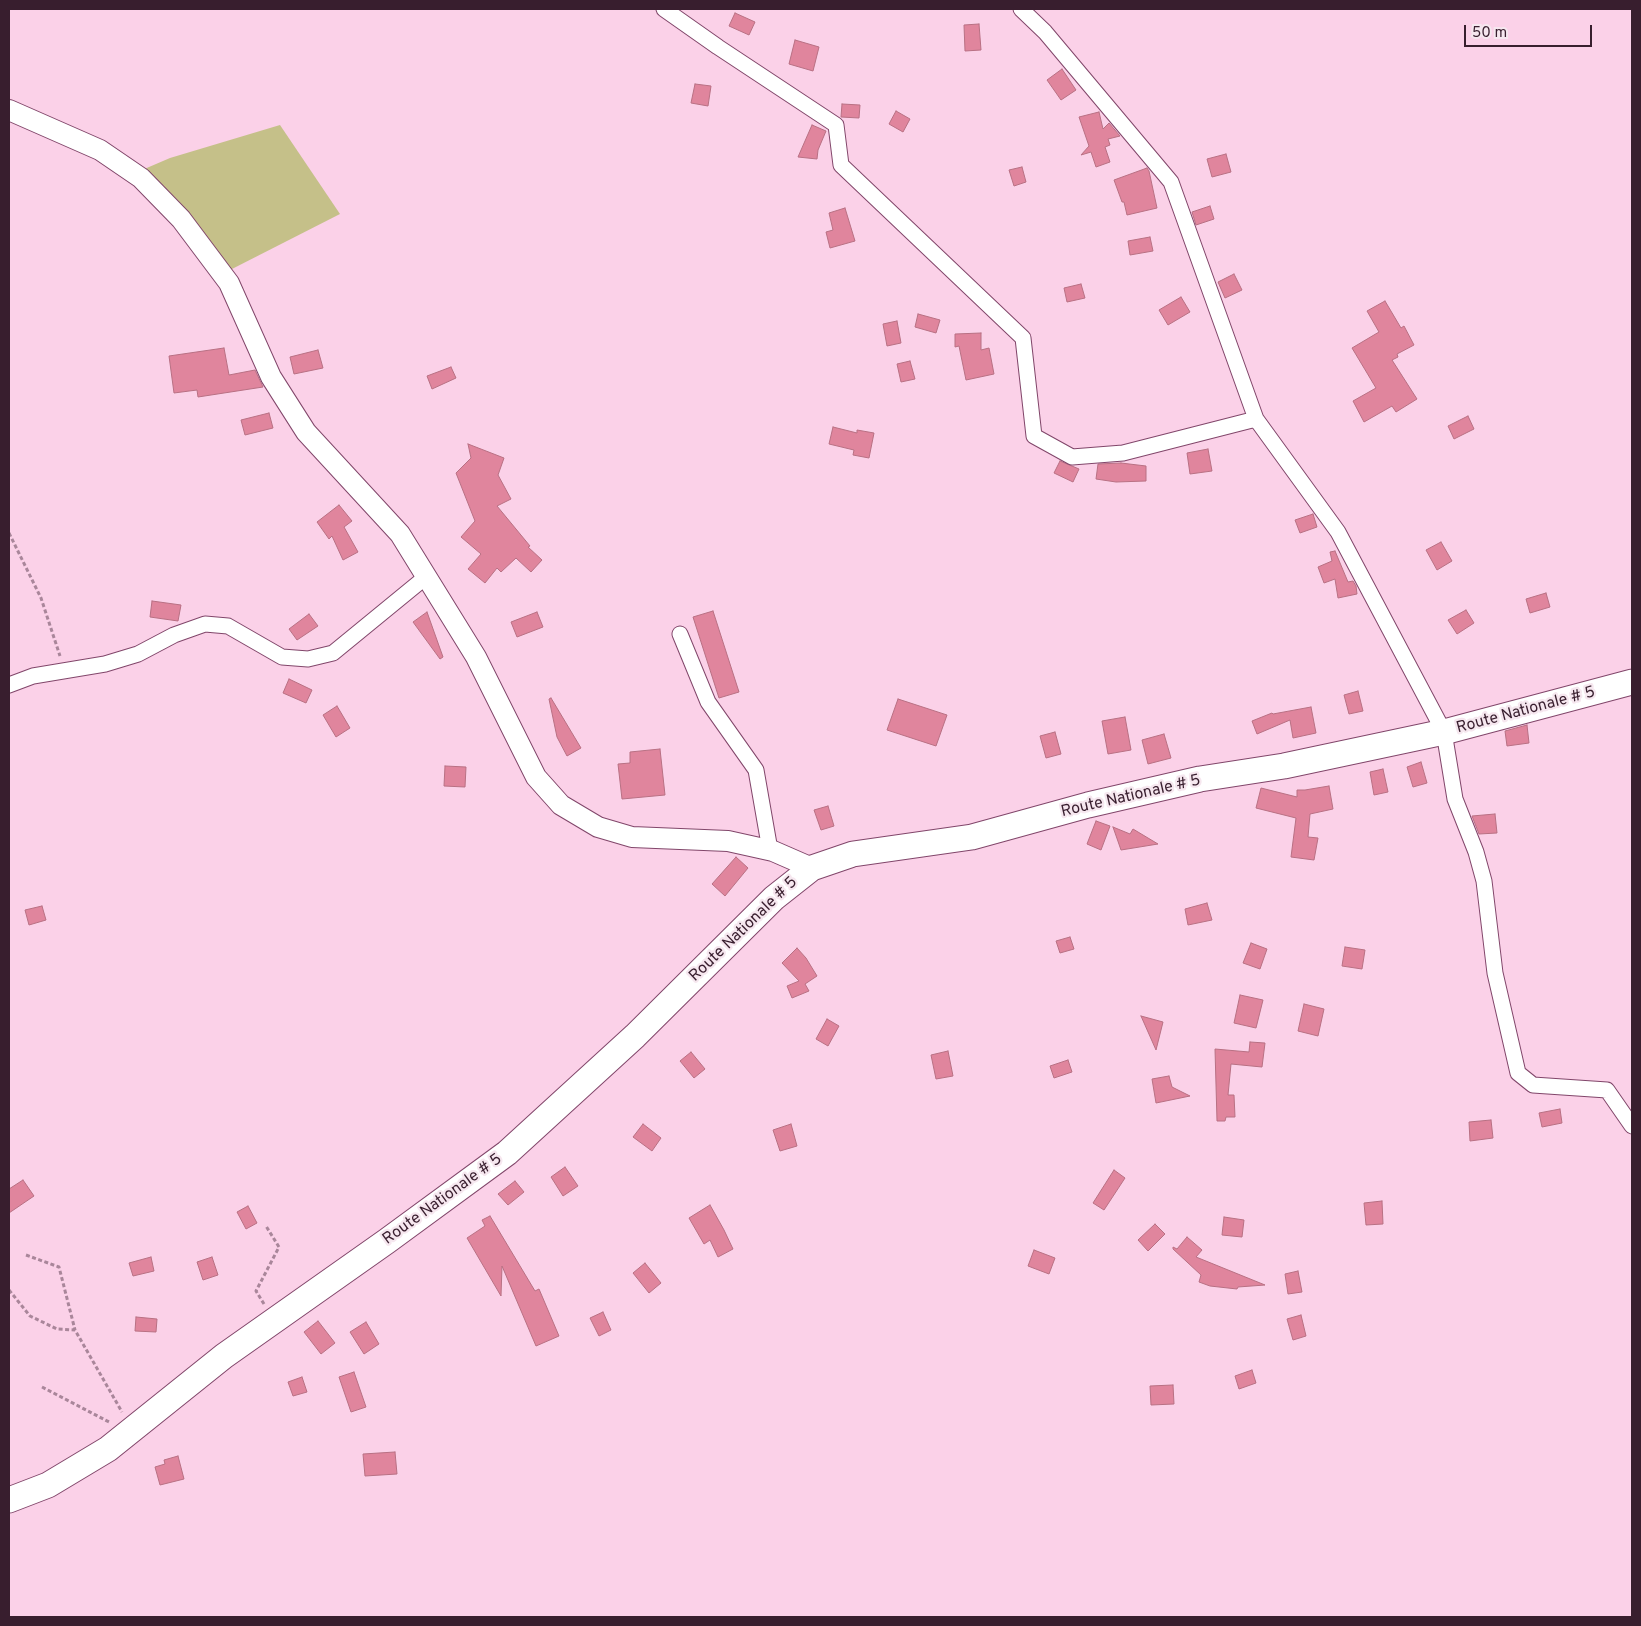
<!DOCTYPE html>
<html>
<head>
<meta charset="utf-8">
<style>
  body { margin:0 }
  #map { position:relative; width:1641px; height:1626px; overflow:hidden; background:#fbd1e8; font-family:Overpass,sans-serif }
  canvas { display:block }
  .frame { position:absolute; inset:0; border:10px solid #381e2e; pointer-events:none }
  .scale { position:absolute; left:1464px; top:25px; width:128px; height:22px; box-sizing:border-box; border:2px solid #381e2e; border-top:0; padding-left:6px; font-size:15px; line-height:18px; white-space:nowrap; color:#381e2e; -webkit-text-stroke:4px #f6e7ef; paint-order:stroke }
</style>
</head>
<body>
<div id="map">
<canvas width="1641" height="1626"></canvas>
<div class="frame"></div>
<div class="scale">50 m</div>
</div>
<script>
const g = document.querySelector('canvas').getContext('2d');
g.lineJoin = 'round';
function fill(path, color) {
  g.fillStyle = color;
  g.fill(path, 'evenodd');
}
function shape(rows) {
  const path = new Path2D();
  for (const r of rows) {
    path.moveTo(r[0], r[1]);
    for (let i = 2; i < r.length; i += 2) path.lineTo(r[i], r[i + 1]);
  }
  return path;
}
function strokePath(path, color, width, dash) {
  g.strokeStyle = color;
  g.lineWidth = width;
  g.lineCap = dash ? 'butt' : 'round';
  g.setLineDash(dash || []);
  g.stroke(path);
}
function drawText(font, color, halo, rows, align = 'center') {
  g.font = font + ' Overpass,sans-serif';
  g.lineWidth = 4.5;
  g.setLineDash([]);
  g.textBaseline = 'middle';
  g.strokeStyle = halo;
  g.fillStyle = color;
  for (const [text, x, y, turn = 0] of rows) {
    g.save();
    g.translate(x, y);
    g.rotate((+turn || 0) * Math.PI / 180);
    g.textAlign = isNaN(turn) ? turn : align;
    if (halo) g.strokeText(text, 0, 0);
    g.fillText(text, 0, 0);
    g.restore();
  }
}
const green = shape([
  [280,125,340,214,230,270,142,170,170,158]
]);
const building = shape([
  [735,13,755,22,749,35,729,26,735,13],
  [979,24,981,50,965,51,964,25,979,24],
  [795,40,819,47,813,71,789,64,795,40],
  [1062,69,1076,90,1061,100,1047,80,1062,69],
  [695,84,711,86,708,106,691,103,695,84],
  [842,104,860,105,859,118,841,117,842,104],
  [896,111,910,119,903,132,889,124,896,111],
  [1099,112,1103,129,1109,123,1120,136,1108,139,1110,145,1105,147,1110,162,1096,167,1091,152,1081,155,1089,146,1079,117,1099,112],
  [812,125,826,131,818,150,817,159,798,157,812,125],
  [1226,154,1231,172,1212,177,1207,159,1226,154],
  [1022,167,1026,182,1014,186,1009,170,1022,167],
  [1147,168,1149,171,1157,208,1127,215,1124,202,1122,202,1114,180,1147,168],
  [1210,206,1214,219,1196,225,1192,212,1210,206],
  [845,208,855,241,830,248,826,232,833,230,829,213,845,208],
  [1150,237,1153,251,1130,255,1128,241,1150,237],
  [1234,274,1242,290,1225,298,1218,282,1234,274],
  [1081,284,1085,298,1067,302,1064,288,1081,284],
  [1181,297,1190,312,1168,325,1159,310,1181,297],
  [1385,301,1401,328,1404,326,1414,345,1397,354,1398,357,1392,360,1417,399,1396,412,1392,406,1364,422,1353,401,1376,388,1352,348,1379,332,1367,311,1385,301],
  [918,314,940,320,936,333,915,327,918,314],
  [897,321,901,343,887,346,883,324,897,321],
  [981,333,981,350,989,348,994,374,966,380,959,346,955,347,955,334,981,333],
  [224,348,229,375,255,370,263,387,198,397,197,390,174,393,169,356,224,348],
  [318,350,323,368,294,374,290,357,318,350],
  [910,361,915,379,901,382,897,364,910,361],
  [451,367,456,378,432,389,427,376,451,367],
  [269,413,273,428,245,435,241,420,269,413],
  [1468,416,1474,429,1454,439,1448,426,1468,416],
  [833,427,857,433,857,430,874,433,869,458,853,455,854,450,829,444,833,427],
  [468,444,504,458,498,475,511,499,497,506,530,546,528,547,542,560,531,572,516,558,501,572,497,568,485,583,468,569,481,554,461,537,475,521,456,473,471,458,468,444],
  [1208,449,1212,471,1190,474,1187,453,1208,449],
  [1060,461,1079,469,1073,482,1054,473,1060,461],
  [1121,463,1146,466,1146,481,1116,482,1096,479,1098,464,1121,463],
  [339,505,352,521,344,527,358,552,343,560,332,536,329,539,317,522,339,505],
  [1313,514,1317,527,1300,533,1295,520,1313,514],
  [1441,542,1452,561,1437,570,1426,550,1441,542],
  [1335,551,1348,582,1353,581,1356,586,1357,594,1338,598,1335,579,1324,583,1318,567,1332,561,1330,552,1335,551],
  [1546,593,1550,607,1530,613,1526,599,1546,593],
  [152,601,181,605,178,621,150,617,152,601],
  [1466,610,1474,623,1457,634,1448,620,1466,610],
  [713,611,739,692,719,698,693,617,713,611],
  [427,612,443,657,440,659,413,622,427,612],
  [537,612,543,627,517,637,511,622,537,612],
  [309,614,318,626,297,640,289,629,309,614],
  [289,679,312,690,306,703,283,693,289,679],
  [1358,691,1363,711,1349,714,1344,695,1358,691],
  [551,698,581,748,567,756,557,737,549,699,551,698],
  [898,699,947,715,936,746,887,730,898,699],
  [337,706,350,728,336,737,323,715,337,706],
  [1311,707,1316,733,1293,738,1290,720,1257,734,1252,721,1272,713,1273,714,1311,707],
  [1125,717,1131,750,1108,754,1102,721,1125,717],
  [1527,725,1529,743,1507,746,1505,731,1527,725],
  [1055,732,1061,754,1046,758,1040,736,1055,732],
  [1164,734,1171,758,1148,764,1142,740,1164,734],
  [660,749,665,795,622,799,618,764,630,763,630,752,660,749],
  [1421,762,1427,783,1413,787,1407,767,1421,762],
  [445,766,466,767,465,787,444,786,445,766],
  [1383,769,1388,792,1374,795,1370,772,1383,769],
  [1329,786,1333,809,1310,814,1308,837,1318,838,1314,860,1291,857,1296,818,1256,808,1261,788,1297,797,1297,790,1305,790,1329,786],
  [828,806,834,826,821,830,814,810,828,806],
  [1495,814,1497,833,1479,834,1472,816,1495,814],
  [1096,821,1110,826,1101,850,1087,844,1096,821],
  [1113,827,1130,834,1133,829,1158,844,1121,850,1113,827],
  [736,857,748,868,725,896,712,884,736,857],
  [1207,903,1212,920,1188,925,1185,909,1207,903],
  [42,906,46,920,29,925,25,910,42,906],
  [1070,937,1074,949,1060,953,1056,941,1070,937],
  [1251,943,1267,949,1260,969,1243,963,1251,943],
  [1345,947,1365,950,1362,969,1342,966,1345,947],
  [797,948,806,958,817,976,805,984,809,991,792,998,787,986,799,981,782,963,797,948],
  [1240,995,1263,1000,1256,1028,1234,1023,1240,995],
  [1304,1004,1324,1009,1318,1036,1298,1031,1304,1004],
  [1141,1016,1163,1022,1156,1050,1141,1016],
  [827,1019,839,1026,828,1046,816,1039,827,1019],
  [1250,1042,1265,1043,1262,1067,1231,1064,1228,1095,1234,1095,1235,1117,1226,1117,1225,1121,1217,1121,1215,1049,1249,1052,1250,1042],
  [948,1051,953,1076,936,1079,931,1055,948,1051],
  [691,1052,705,1069,694,1078,680,1061,691,1052],
  [1068,1060,1072,1072,1054,1078,1050,1066,1068,1060],
  [1169,1076,1172,1087,1190,1096,1156,1103,1152,1079,1169,1076],
  [1560,1109,1562,1123,1542,1127,1539,1113,1560,1109],
  [1491,1120,1493,1138,1470,1141,1469,1122,1491,1120],
  [643,1124,661,1138,652,1151,633,1137,643,1124],
  [791,1124,797,1146,780,1151,773,1130,791,1124],
  [565,1167,578,1186,563,1196,551,1177,565,1167],
  [1114,1170,1125,1178,1104,1210,1093,1203,1114,1170],
  [23,1180,34,1196,9,1213,9,1189,23,1180],
  [515,1181,524,1192,508,1205,498,1194,515,1181],
  [1382,1201,1383,1224,1366,1225,1364,1203,1382,1201],
  [710,1205,724,1230,733,1249,718,1257,710,1240,704,1244,689,1218,710,1205],
  [248,1206,257,1223,246,1229,237,1212,248,1206],
  [490,1216,535,1291,539,1289,559,1336,536,1346,502,1266,501,1296,467,1238,485,1226,482,1220,490,1216],
  [1224,1217,1244,1220,1242,1237,1222,1235,1224,1217],
  [1155,1224,1165,1234,1148,1251,1138,1240,1155,1224],
  [1187,1237,1202,1250,1196,1257,1265,1285,1238,1287,1237,1289,1210,1286,1199,1282,1201,1275,1173,1249,1173,1247,1177,1249,1187,1237],
  [1034,1250,1055,1258,1049,1274,1028,1266,1034,1250],
  [151,1257,154,1271,133,1276,129,1263,151,1257],
  [212,1257,218,1275,203,1280,197,1262,212,1257],
  [645,1263,661,1283,649,1293,633,1273,645,1263],
  [1298,1271,1302,1292,1288,1294,1285,1274,1298,1271],
  [603,1312,611,1330,599,1336,590,1318,603,1312],
  [1301,1315,1306,1336,1293,1340,1287,1319,1301,1315],
  [136,1317,157,1319,156,1332,135,1331,136,1317],
  [318,1321,335,1343,321,1354,304,1332,318,1321],
  [366,1322,379,1344,364,1354,350,1332,366,1322],
  [1252,1370,1256,1383,1239,1389,1235,1376,1252,1370],
  [354,1372,366,1407,351,1412,339,1377,354,1372],
  [302,1377,307,1392,293,1396,288,1382,302,1377],
  [1173,1385,1174,1404,1151,1405,1150,1386,1173,1385],
  [395,1452,397,1474,365,1476,363,1454,395,1452],
  [178,1456,184,1479,160,1485,155,1467,165,1464,164,1460,178,1456]
]);
const path = shape([
  [9,533,41,598,60,656],
  [26,1255,59,1267,75,1330],
  [9,1290,30,1316,57,1329,75,1330,122,1412],
  [264,1304,256,1291,279,1247,266,1226],
  [42,1387,111,1423]
]);
const minor = shape([
  [664,9,718,47,836,125,841,165,1023,338,1034,436,1072,457,1123,453,1256,419],
  [1021,9,1045,32,1171,182,1256,419,1338,532,1444,732,1455,799,1476,852,1484,881,1495,973,1518,1073,1533,1085,1607,1090,1632,1126],
  [680,634,708,702,756,770,770,850],
  [9,685,33,676,105,664,138,654,174,635,205,624,228,626,282,657,308,659,333,653,427,576]
]);
const tertiary = shape([
  [9,110,100,150,141,178,181,219,229,283,271,377,306,432,400,534,476,657,536,777,561,805,598,827,632,837,728,841,773,851,812,868]
]);
const primary = shape([
  [9,1500,48,1485,108,1449,224,1356,387,1241,507,1153,635,1036,774,898,812,868,853,854,972,837,1088,805,1200,779,1284,766,1444,732,1632,682]
]);
const streetNames = [
  ["Route Nationale # 5",1526,711,-15],
  ["Route Nationale # 5",1131,797,-13],
  ["Route Nationale # 5",744,930,-44],
  ["Route Nationale # 5",443,1200,-36]
];
fill(green, '#c5c089');
fill(building, '#e0859d');
strokePath(building, '#b87083', 1);
strokePath(minor, '#81466a', 17);
strokePath(tertiary, '#81466a', 22);
strokePath(primary, '#81466a', 27);
strokePath(path, '#a9869a', 3, [4, 2.5]);
strokePath(minor, '#fff', 15);
strokePath(tertiary, '#fff', 20);
strokePath(primary, '#fff', 25);
drawText('16px', '#381e2e', '#f6e7ef', streetNames);
</script>
</body>
</html>
